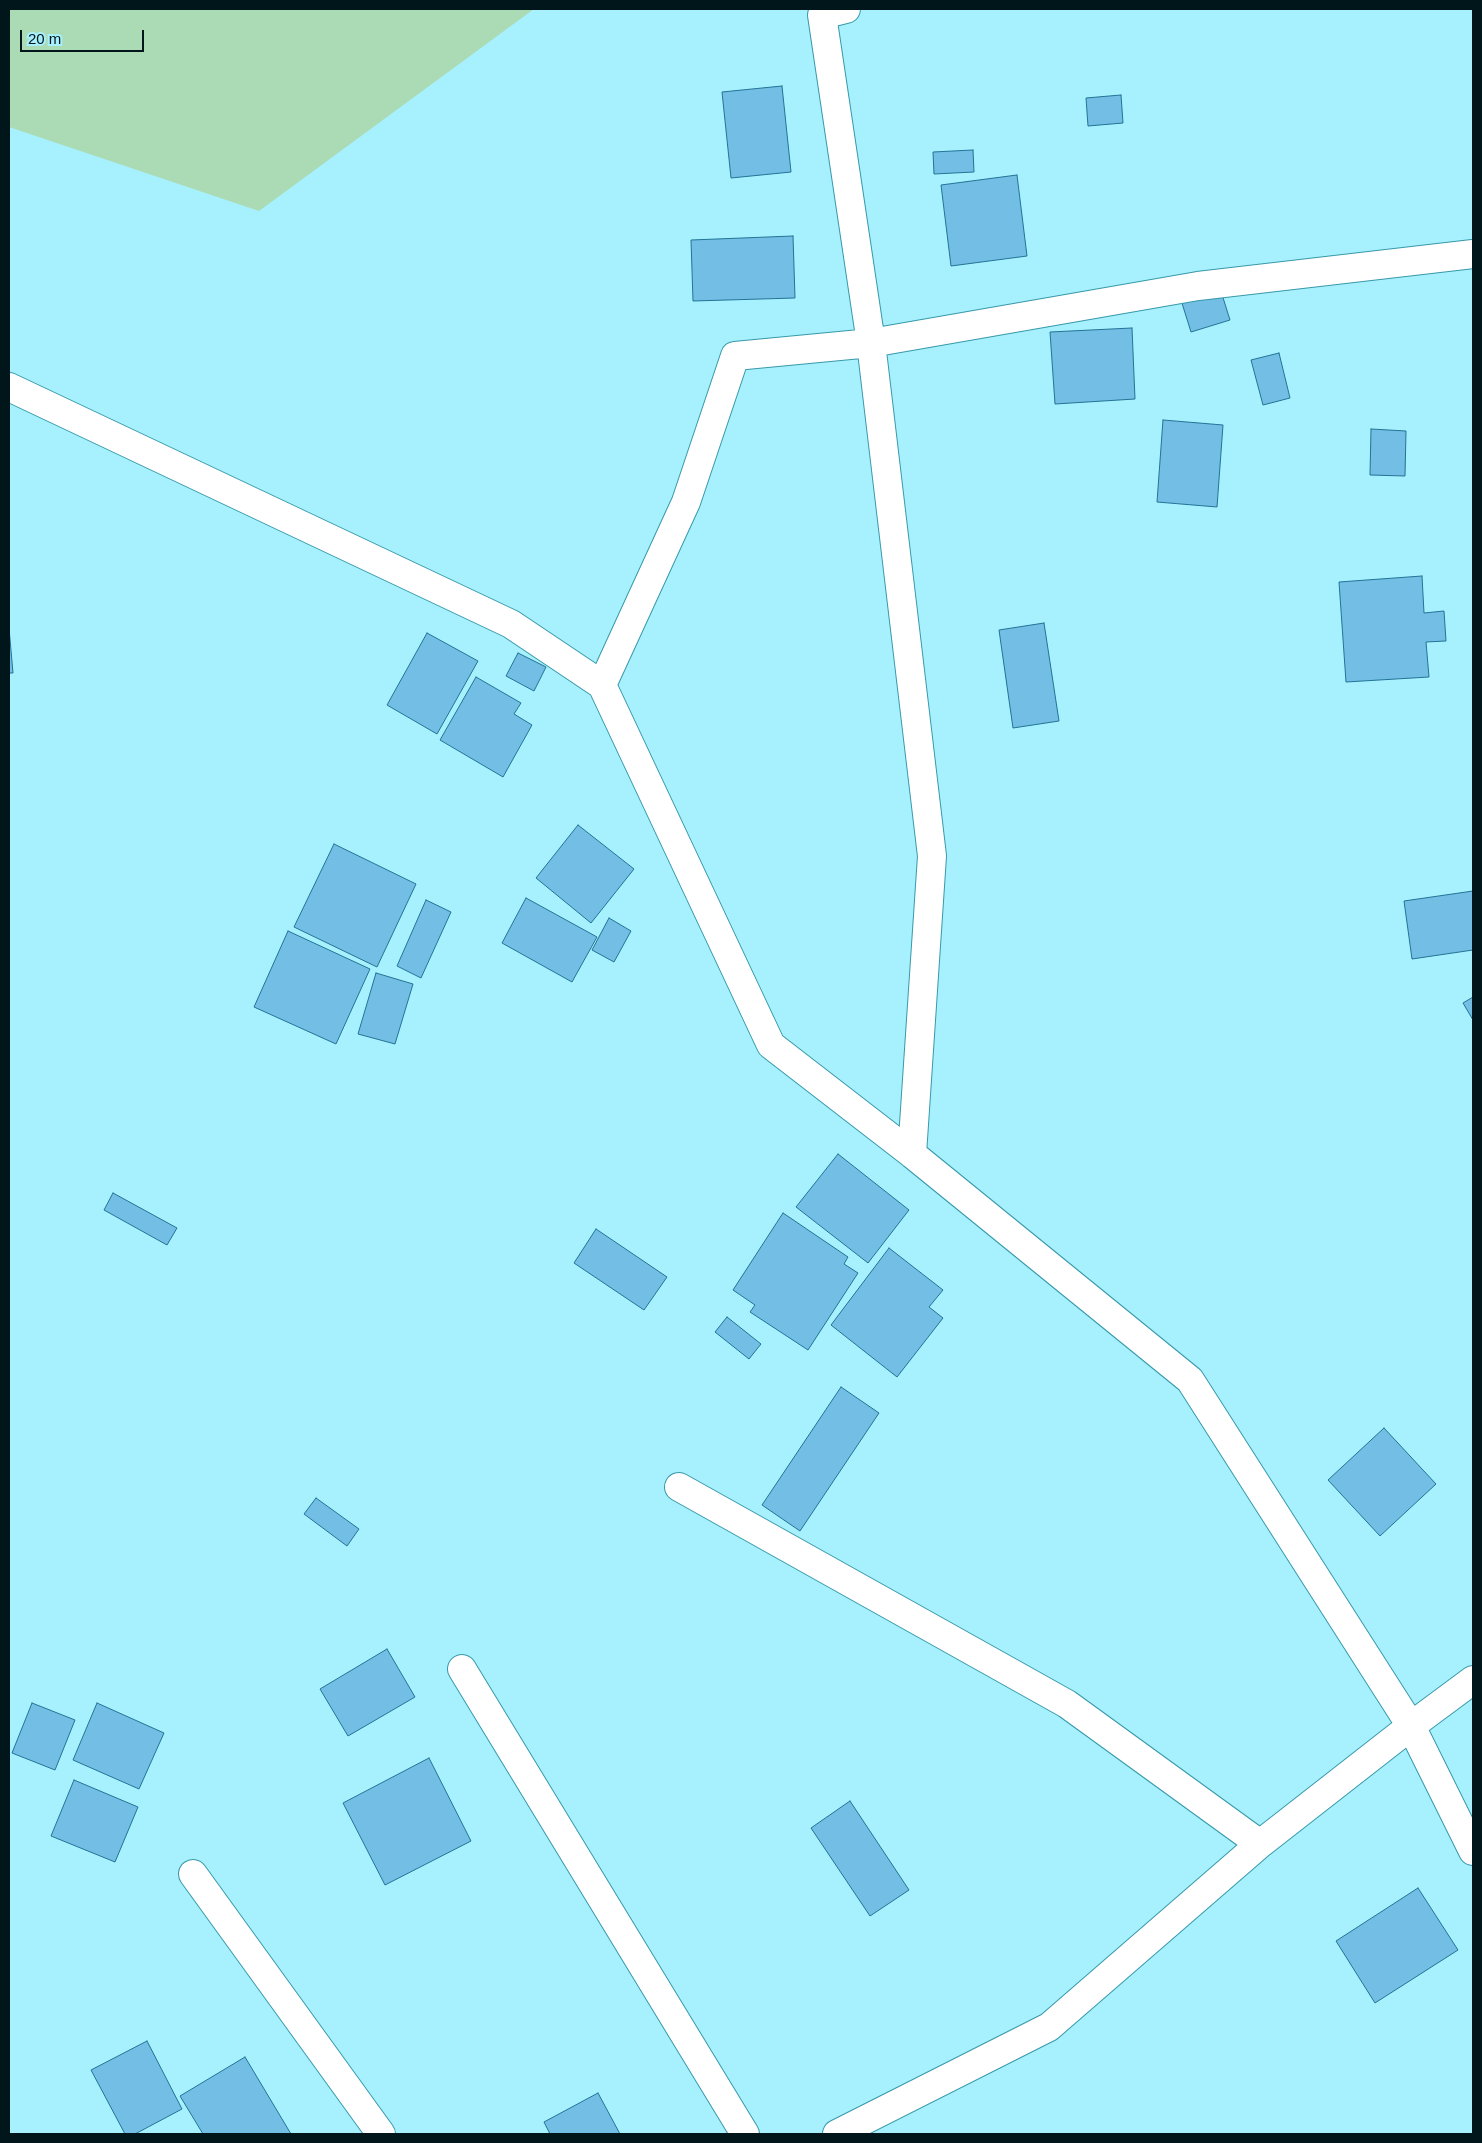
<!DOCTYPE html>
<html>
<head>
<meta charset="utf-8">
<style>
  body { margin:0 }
  #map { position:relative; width:1482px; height:2143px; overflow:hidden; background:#a7f0fe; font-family:Arial,sans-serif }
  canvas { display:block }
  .frame { position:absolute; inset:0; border:10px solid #00161b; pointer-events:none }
  .scale { position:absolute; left:20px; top:30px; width:124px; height:22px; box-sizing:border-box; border:2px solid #00161b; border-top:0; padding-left:6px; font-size:15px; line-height:18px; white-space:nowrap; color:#00161b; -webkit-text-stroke:4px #a7f0fe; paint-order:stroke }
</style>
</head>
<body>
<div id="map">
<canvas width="1482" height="2143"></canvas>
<div class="frame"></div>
<div class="scale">20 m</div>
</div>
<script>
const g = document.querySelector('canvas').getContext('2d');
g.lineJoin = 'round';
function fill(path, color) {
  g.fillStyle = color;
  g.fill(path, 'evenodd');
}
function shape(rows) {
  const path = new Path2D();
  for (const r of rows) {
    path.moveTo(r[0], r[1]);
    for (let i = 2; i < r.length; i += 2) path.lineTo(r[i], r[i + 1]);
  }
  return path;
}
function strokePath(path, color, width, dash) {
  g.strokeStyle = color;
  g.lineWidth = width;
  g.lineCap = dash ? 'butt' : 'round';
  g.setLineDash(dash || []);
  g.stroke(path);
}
const green = shape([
  [9,9,534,9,259,211,9,127]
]);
const building = shape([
  [782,86,791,172,731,178,722,92,782,86],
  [1121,95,1123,123,1088,126,1086,98,1121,95],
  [973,150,974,172,934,174,933,152,973,150],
  [1017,175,1027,256,951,266,941,185,1017,175],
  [793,236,795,298,693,301,691,240,793,236],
  [1220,288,1230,320,1191,332,1181,300,1220,288],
  [1132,328,1135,399,1055,404,1050,332,1132,328],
  [1279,353,1290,398,1263,405,1251,360,1279,353],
  [1163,420,1223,425,1217,507,1157,502,1163,420],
  [1371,429,1406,431,1405,476,1370,475,1371,429],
  [1422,576,1424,613,1444,611,1446,641,1426,642,1429,677,1346,682,1339,582,1422,576],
  [1044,623,1059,721,1013,728,999,630,1044,623],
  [9,628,13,673,9,673,9,628],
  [427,633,478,661,437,734,387,705,427,633],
  [518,653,546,667,534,691,506,676,518,653],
  [476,677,521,703,514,714,532,725,503,777,440,740,476,677],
  [578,825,634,869,591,923,536,878,578,825],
  [334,844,416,884,377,967,294,927,334,844],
  [1473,891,1473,950,1412,959,1404,901,1473,891],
  [526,898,597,937,572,982,502,943,526,898],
  [426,900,451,912,421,978,397,966,426,900],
  [609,918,631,931,614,962,592,950,609,918],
  [288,931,370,969,336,1044,254,1007,288,931],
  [376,973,413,984,395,1044,358,1034,376,973],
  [1473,997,1473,1020,1463,1003,1473,997],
  [838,1154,909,1210,868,1263,796,1207,838,1154],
  [113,1193,177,1228,167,1245,104,1210,113,1193],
  [783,1213,848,1257,844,1264,858,1273,808,1350,750,1312,755,1305,733,1290,783,1213],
  [596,1229,667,1277,644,1310,574,1263,596,1229],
  [889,1248,943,1290,929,1307,943,1318,897,1377,831,1325,889,1248],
  [727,1317,761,1344,749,1359,715,1332,727,1317],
  [841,1387,879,1413,800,1531,762,1505,841,1387],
  [1384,1428,1436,1484,1380,1536,1328,1480,1384,1428],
  [316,1498,359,1529,347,1546,304,1514,316,1498],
  [387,1649,415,1697,348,1736,320,1689,387,1649],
  [32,1703,75,1720,55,1770,12,1753,32,1703],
  [97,1703,164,1733,139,1789,73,1760,97,1703],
  [429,1758,471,1841,385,1885,343,1803,429,1758],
  [74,1780,138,1807,115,1862,51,1836,74,1780],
  [850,1801,909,1890,870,1916,811,1828,850,1801],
  [1418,1888,1458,1950,1375,2003,1336,1941,1418,1888],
  [147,2041,182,2109,135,2134,125,2134,91,2070,147,2041],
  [245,2057,291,2134,203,2134,180,2096,245,2057],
  [598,2093,620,2134,550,2134,544,2122,598,2093]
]);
const street = shape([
  [846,9,822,15,871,343,932,856,912,1154],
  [9,387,511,624,602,685,771,1045,912,1154,1190,1380,1411,1726,1473,1851],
  [602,685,686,502,735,356,871,343,1198,286,1473,254],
  [679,1487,1067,1704,1260,1844],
  [462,1669,745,2134],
  [193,1874,381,2134],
  [837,2134,1049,2027,1260,1844,1411,1726,1473,1680]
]);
fill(green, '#abdbb5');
fill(building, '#72bee4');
strokePath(building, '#227395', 1);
strokePath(street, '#3799aa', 30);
strokePath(street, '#fff', 28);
</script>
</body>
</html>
